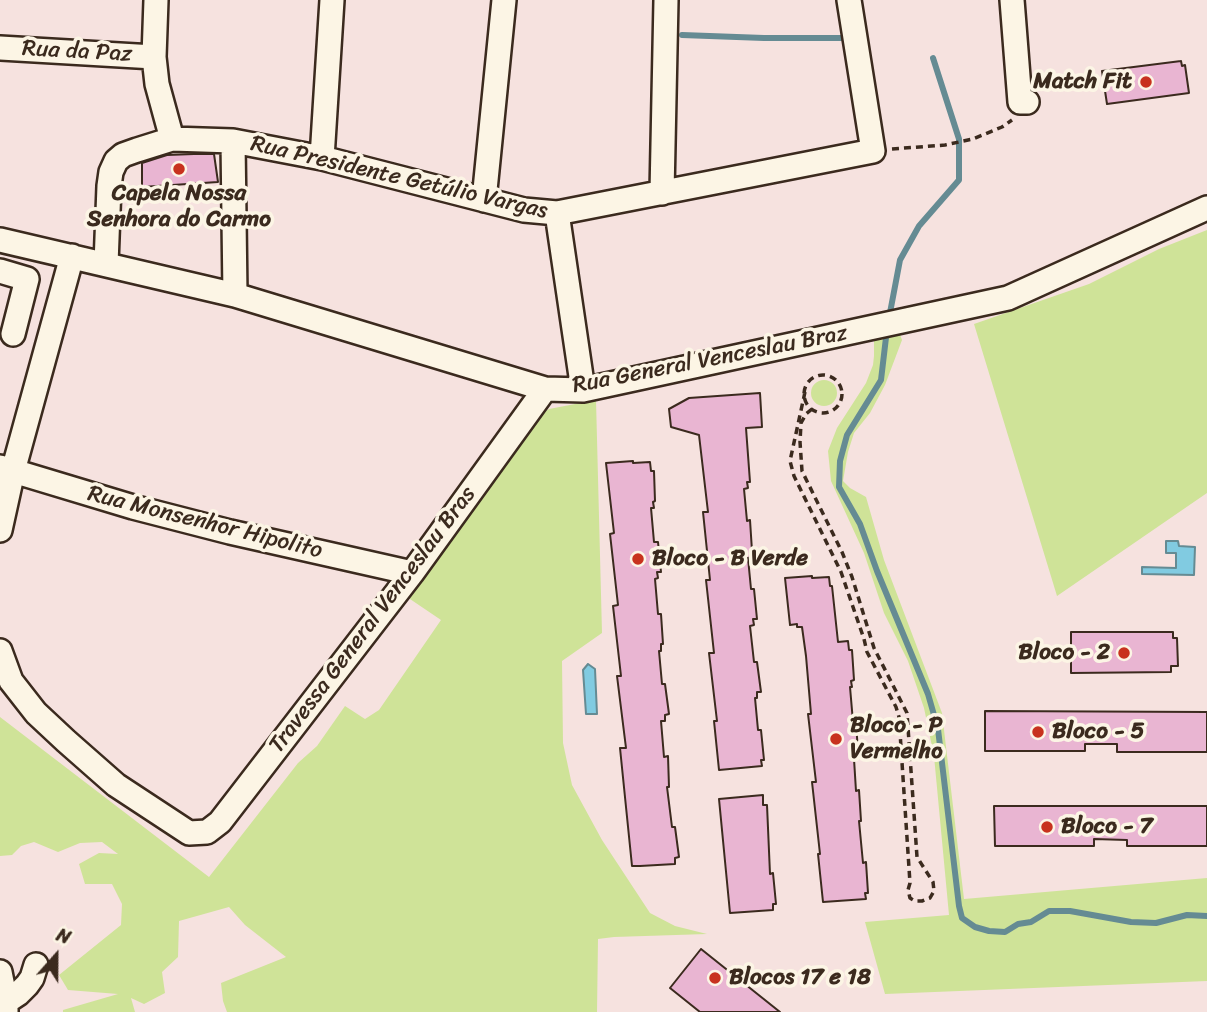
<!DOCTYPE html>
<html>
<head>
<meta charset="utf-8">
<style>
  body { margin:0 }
  #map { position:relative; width:1207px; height:1012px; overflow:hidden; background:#f6e2df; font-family:Sriracha,sans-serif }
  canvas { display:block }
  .north { position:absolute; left:21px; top:921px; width:70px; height:70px; -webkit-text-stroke:5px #fcf5e5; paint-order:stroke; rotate:21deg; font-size:19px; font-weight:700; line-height:28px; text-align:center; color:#3b2a1e }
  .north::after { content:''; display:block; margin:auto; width:24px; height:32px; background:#3b2a1e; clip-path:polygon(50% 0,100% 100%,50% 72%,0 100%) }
</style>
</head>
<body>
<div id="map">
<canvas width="1207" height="1012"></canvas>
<div class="north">N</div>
</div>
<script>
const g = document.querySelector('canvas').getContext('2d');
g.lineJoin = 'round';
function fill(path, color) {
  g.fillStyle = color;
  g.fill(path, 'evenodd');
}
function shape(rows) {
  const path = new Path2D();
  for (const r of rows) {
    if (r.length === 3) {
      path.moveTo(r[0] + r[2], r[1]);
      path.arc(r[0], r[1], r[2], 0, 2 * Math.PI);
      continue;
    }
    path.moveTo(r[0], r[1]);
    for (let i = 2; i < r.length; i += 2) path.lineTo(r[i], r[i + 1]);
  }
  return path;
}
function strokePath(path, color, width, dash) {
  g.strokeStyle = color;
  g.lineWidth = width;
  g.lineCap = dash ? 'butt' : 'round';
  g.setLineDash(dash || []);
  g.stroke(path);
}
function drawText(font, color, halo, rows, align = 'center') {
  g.font = font + ' Sriracha,sans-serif';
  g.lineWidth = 7;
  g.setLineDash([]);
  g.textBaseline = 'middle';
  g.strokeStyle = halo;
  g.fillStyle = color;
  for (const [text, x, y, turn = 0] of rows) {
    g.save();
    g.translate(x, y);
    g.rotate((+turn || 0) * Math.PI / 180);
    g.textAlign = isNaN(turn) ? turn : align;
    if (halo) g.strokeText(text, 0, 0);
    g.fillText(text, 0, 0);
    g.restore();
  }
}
const green = shape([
  [1207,230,1207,493,1057,596,974,324,1089,284,1159,249],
  [898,329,902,340,885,385,870,413,854,433,848,452,843,481,850,488,866,497,884,560,942,713,964,899,1207,878,1207,981,885,994,865,922,949,915,934,756,924,708,908,661,884,613,864,553,831,481,828,451,837,428,866,383,873,365,874,356,874,335],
  [824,393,13],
  [596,400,602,633,562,661,563,743,572,785,602,840,650,913,675,926,707,934,614,937,598,939,597,1012,227,1012,223,1001,221,983,286,957,245,925,229,907,179,921,178,957,162,972,165,993,144,1004,131,998,135,1012,63,1012,63,1010,118,994,68,990,59,975,121,925,122,904,112,884,85,884,79,864,99,853,118,854,102,842,80,843,58,852,34,842,21,846,12,855,0,856,0,717,209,877,298,763,317,746,345,706,365,719,379,710,441,620,407,597,529,422,549,409]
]);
const water = shape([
  [1166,541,1178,541,1179,546,1195,547,1194,575,1142,574,1142,567,1176,568,1176,553,1166,553,1166,541],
  [588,664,595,669,597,714,586,714,583,670,588,664]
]);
const stream = shape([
  [682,35,764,38,848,38],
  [889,318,900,260,919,226,959,180,959,139,933,58],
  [887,329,881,380,847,435,840,461,839,487,860,524,877,571,928,694,938,729,959,906,962,918,975,927,989,931,1005,932,1018,924,1031,922,1049,911,1070,911,1131,922,1156,923,1187,915,1207,916]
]);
const building = shape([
  [1181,61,1182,66,1185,65,1189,93,1107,104,1102,71,1181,61],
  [194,154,214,154,218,182,142,187,142,163,167,155,194,154],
  [760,393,762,427,746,428,750,482,747,482,748,488,744,489,747,521,750,520,752,551,750,551,751,557,748,558,751,589,754,589,757,619,753,619,754,625,750,626,754,662,757,662,761,692,757,692,757,698,755,698,758,730,761,730,764,760,761,760,762,766,719,770,714,721,717,721,709,653,714,653,706,580,710,580,703,512,708,512,699,435,671,427,669,409,689,398,760,393],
  [633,461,633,463,650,462,651,471,654,471,655,501,653,502,654,508,651,508,654,542,658,542,661,572,657,572,658,578,655,579,658,614,661,614,663,644,661,644,661,651,659,651,662,684,665,684,669,714,665,715,665,721,661,721,664,757,668,756,669,787,667,787,672,827,675,827,679,857,675,858,675,864,640,866,632,866,620,748,626,748,617,676,621,676,613,606,618,605,610,534,614,533,606,463,633,461],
  [812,576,812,578,829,577,830,586,832,586,838,642,848,641,849,650,852,650,854,680,851,681,852,687,850,687,853,722,856,722,858,752,856,752,856,759,854,759,856,791,859,790,861,821,859,821,863,863,866,862,868,893,865,893,866,899,823,902,818,854,820,854,812,782,816,782,808,714,811,714,806,656,802,627,797,627,797,624,790,625,785,578,812,576],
  [1071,632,1173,632,1173,638,1177,638,1178,666,1171,666,1171,672,1071,673,1071,632],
  [985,711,1207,712,1207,752,1117,752,1117,744,1085,744,1085,751,985,751,985,711],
  [763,795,763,805,767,805,770,874,773,873,776,904,773,904,773,910,730,913,719,799,763,795],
  [994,806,1207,806,1207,846,1127,846,1127,840,1094,839,1094,846,995,846,994,806],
  [701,949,780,1012,700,1012,670,988,701,949]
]);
const path = shape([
  [892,149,945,145,973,139,1002,127,1012,120],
  [823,394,19],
  [805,392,790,461,794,476,841,572,864,639,867,652,896,707,899,717,910,883,908,890,910,898,915,901,922,901,930,898,934,891,933,882,917,857,907,713,874,648,852,577,842,552,802,471,800,442,801,423,806,414,812,409]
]);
const minor = shape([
  [156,0,154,57,157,84,172,139],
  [1012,0,1020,102,1027,102],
  [0,48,154,57],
  [233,141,235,295],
  [322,158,332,0],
  [662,193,666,0],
  [484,200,504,0],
  [557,213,583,390],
  [0,240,235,295,545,389,583,390,1008,298,1207,208],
  [106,264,109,186,111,172,116,161,123,155,137,150,172,139,233,141,322,158,524,210,557,213,873,151,849,0],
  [0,271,27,279,13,334],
  [0,467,133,507,230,532,412,573],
  [0,530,13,471,72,256],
  [0,651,11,681,36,713,66,741,116,785,189,833,207,832,220,822,412,573,545,389],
  [0,972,6,1002,6,1012],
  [6,1002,18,994,27,985,32,978,36,965]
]);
const markers = [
  [1146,82,7,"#c8321e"],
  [179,169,7,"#c8321e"],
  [638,559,7,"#c8321e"],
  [1124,653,7,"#c8321e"],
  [1038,732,7,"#c8321e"],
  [836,739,7,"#c8321e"],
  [1047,827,7,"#c8321e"],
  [715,978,7,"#c8321e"]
];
const streetNames = [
  ["Rua da Paz",77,52,3],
  ["Rua Presidente Getúlio Vargas",399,178,13],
  ["Rua General Venceslau Braz",710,360,-11],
  ["Rua Monsenhor Hipolito",205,523,14],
  ["Travessa General Venceslau Bras",373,620,-53]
];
const poiNames = [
  ["Match Fit",1132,82,"right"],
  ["Capela Nossa",179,194,"center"],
  ["Senhora do Carmo",179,220,"center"],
  ["Bloco - B Verde",652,559],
  ["Bloco - 2",1110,653,"right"],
  ["Bloco - P",850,726],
  ["Vermelho",850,752],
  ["Bloco - 5",1052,732],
  ["Bloco - 7",1061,827],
  ["Blocos 17 e 18",729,978]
];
fill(green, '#cfe398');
fill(water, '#81cbe1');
strokePath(water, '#658b93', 2);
strokePath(stream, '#658b93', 6);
fill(building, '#e9b5d2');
strokePath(building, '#3b2a1e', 2);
strokePath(minor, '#3b2a1e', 28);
strokePath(path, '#3b2a1e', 3.5, [7, 5]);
strokePath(minor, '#fcf5e5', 23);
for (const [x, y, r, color] of markers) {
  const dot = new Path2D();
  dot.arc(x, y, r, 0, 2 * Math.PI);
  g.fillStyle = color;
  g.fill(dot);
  strokePath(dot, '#fcf5e5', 2.5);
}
drawText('23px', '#3b2a1e', '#fcf5e5', streetNames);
drawText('bold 23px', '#3b2a1e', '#fcf5e5', poiNames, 'left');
</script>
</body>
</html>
